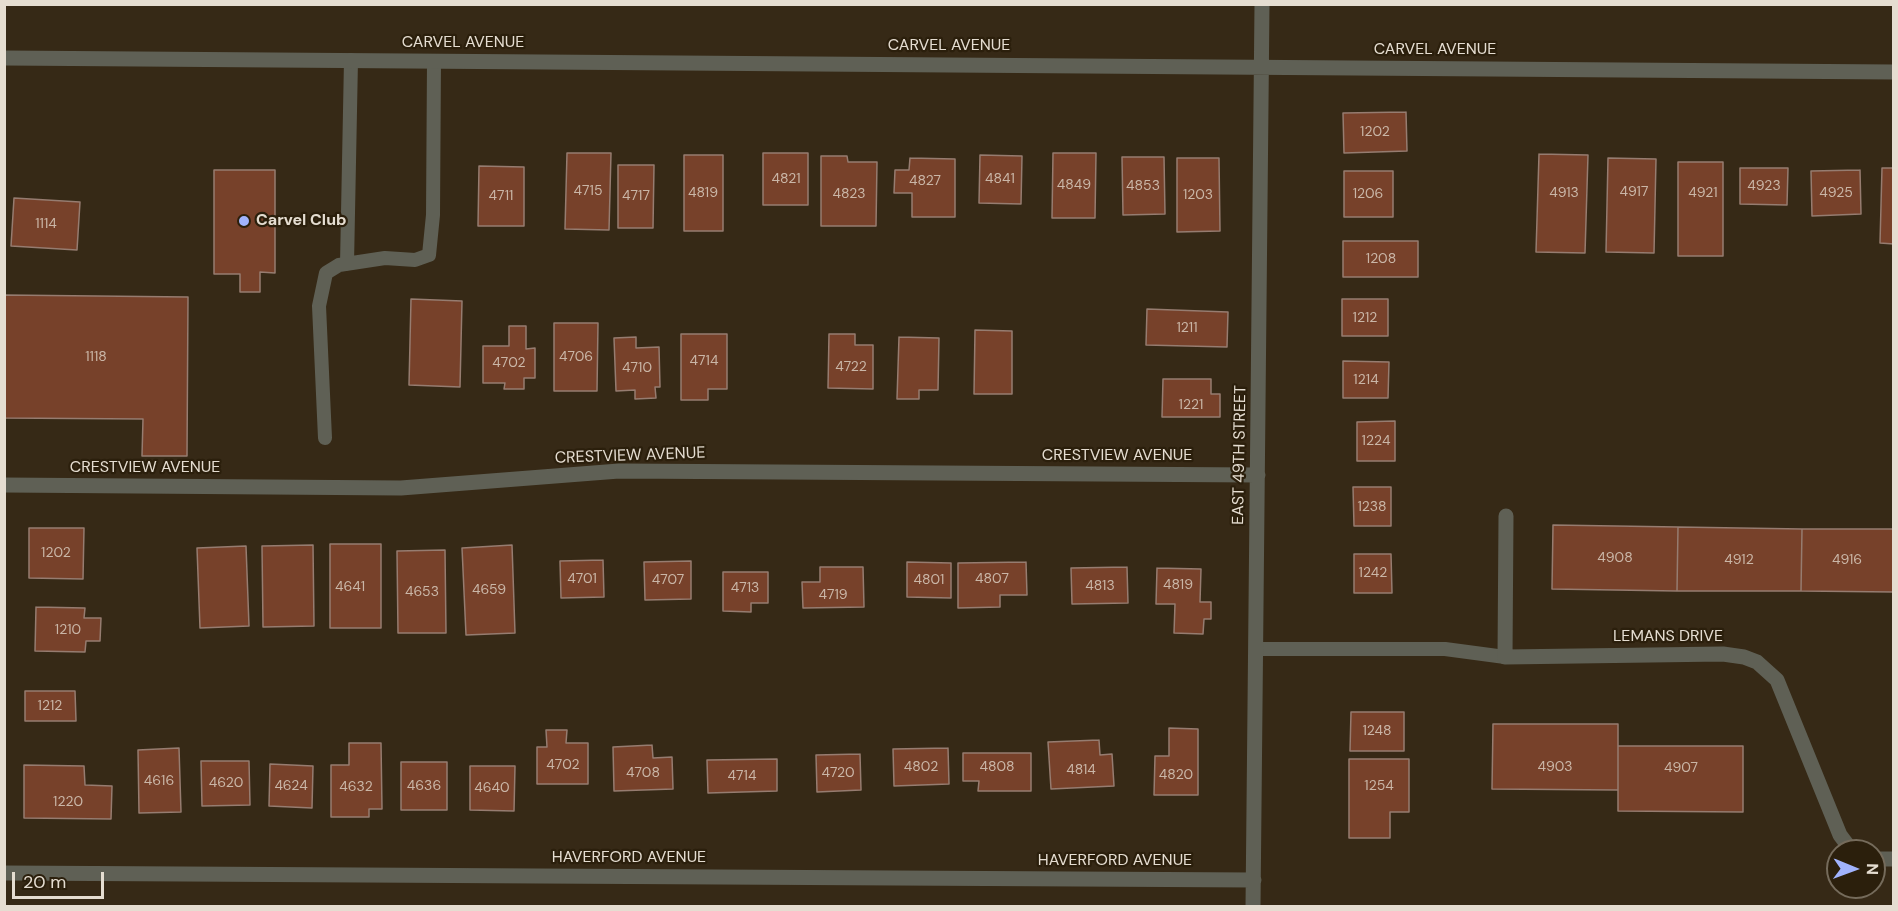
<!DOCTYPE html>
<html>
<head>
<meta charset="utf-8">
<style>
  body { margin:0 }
  #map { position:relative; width:1898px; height:911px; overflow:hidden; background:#362916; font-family:"DM Sans",sans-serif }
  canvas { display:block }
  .frame { position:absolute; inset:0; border:6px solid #e5ddd1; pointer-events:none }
  .north { position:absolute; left:1826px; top:839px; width:60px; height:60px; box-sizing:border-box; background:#2b1f0c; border:2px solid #756b5b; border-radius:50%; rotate:91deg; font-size:16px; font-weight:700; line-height:24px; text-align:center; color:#e5ddd1 }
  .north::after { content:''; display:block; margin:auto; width:21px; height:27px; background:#a1b3fd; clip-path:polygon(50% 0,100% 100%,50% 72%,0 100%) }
  .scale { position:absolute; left:12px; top:872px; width:92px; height:27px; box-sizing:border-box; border:3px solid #e5ddd1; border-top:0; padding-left:8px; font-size:18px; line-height:21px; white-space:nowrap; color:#e5ddd1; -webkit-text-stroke:4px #2b1f0c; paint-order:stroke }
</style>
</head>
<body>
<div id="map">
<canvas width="1898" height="911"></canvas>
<div class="frame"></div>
<div class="north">N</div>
<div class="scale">20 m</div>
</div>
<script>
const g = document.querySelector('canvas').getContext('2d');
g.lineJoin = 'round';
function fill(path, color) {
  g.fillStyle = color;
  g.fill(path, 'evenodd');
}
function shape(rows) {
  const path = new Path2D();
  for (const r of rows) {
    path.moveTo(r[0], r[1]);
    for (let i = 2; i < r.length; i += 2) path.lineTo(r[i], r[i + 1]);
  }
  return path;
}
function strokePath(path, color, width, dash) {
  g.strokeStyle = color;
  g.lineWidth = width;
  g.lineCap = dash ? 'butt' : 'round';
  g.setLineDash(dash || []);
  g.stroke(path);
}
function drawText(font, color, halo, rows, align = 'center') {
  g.font = font + ' "DM Sans",sans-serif';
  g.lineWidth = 4.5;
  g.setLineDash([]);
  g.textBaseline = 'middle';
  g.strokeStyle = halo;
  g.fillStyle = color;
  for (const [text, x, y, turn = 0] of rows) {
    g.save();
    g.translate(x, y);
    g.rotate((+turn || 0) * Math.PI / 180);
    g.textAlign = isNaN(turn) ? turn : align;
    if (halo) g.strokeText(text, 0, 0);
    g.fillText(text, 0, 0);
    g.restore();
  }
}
const building = shape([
  [1406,112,1407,151,1344,153,1343,113,1406,112],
  [567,153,611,153,609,230,565,229,567,153],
  [763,153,808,153,808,205,763,205,763,153],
  [1053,153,1096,153,1095,218,1052,218,1053,153],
  [1539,154,1588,155,1585,253,1536,252,1539,154],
  [684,155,723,155,723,231,684,231,684,155],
  [980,155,1022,156,1021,204,979,203,980,155],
  [821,156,847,156,848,162,877,162,876,226,821,226,821,156],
  [1122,157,1164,157,1165,214,1123,215,1122,157],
  [910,158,955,159,955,217,912,217,912,193,894,193,895,170,909,170,910,158],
  [1177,158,1219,158,1220,231,1177,232,1177,158],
  [1608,158,1656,159,1654,253,1606,252,1608,158],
  [1678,162,1723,162,1723,256,1678,256,1678,162],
  [618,165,654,165,653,228,618,228,618,165],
  [479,166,524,167,524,226,478,226,479,166],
  [1740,168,1788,168,1787,205,1740,204,1740,168],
  [1882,168,1894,168,1894,244,1880,243,1882,168],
  [214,170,275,170,275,273,260,272,260,292,240,292,240,274,214,274,214,170],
  [1860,170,1861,214,1812,216,1811,171,1860,170],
  [1344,171,1393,171,1393,217,1344,217,1344,171],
  [14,198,80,202,77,250,11,246,14,198],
  [1343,241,1418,241,1418,277,1343,277,1343,241],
  [4,295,188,297,187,456,142,456,143,419,4,418,4,295],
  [411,299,462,301,460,387,409,385,411,299],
  [1342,299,1388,299,1388,336,1342,336,1342,299],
  [1147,309,1228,312,1227,347,1146,345,1147,309],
  [554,323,598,323,597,391,554,391,554,323],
  [509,326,526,326,526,349,535,348,535,378,524,378,524,389,504,389,505,383,483,383,483,346,509,346,509,326],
  [975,330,1012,331,1012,394,974,394,975,330],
  [681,334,727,334,727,389,708,389,708,400,681,400,681,334],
  [829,334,855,334,855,345,873,345,873,389,828,388,829,334],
  [636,337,636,348,659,347,660,387,655,387,656,398,635,399,635,390,616,391,614,338,636,337],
  [899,337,939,338,938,390,919,390,919,399,897,399,899,337],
  [1343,361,1389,362,1388,398,1343,398,1343,361],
  [1163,379,1211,379,1211,394,1220,394,1220,417,1162,417,1163,379],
  [1395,421,1395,461,1357,461,1357,422,1395,421],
  [1353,487,1391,487,1391,526,1354,526,1353,487],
  [1553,525,1678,527,1677,591,1552,589,1553,525],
  [1678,527,1802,529,1801,591,1677,591,1678,527],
  [29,528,84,528,83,579,29,578,29,528],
  [1802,529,1894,529,1894,592,1801,591,1802,529],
  [330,544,381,544,381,628,330,628,330,544],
  [313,545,314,626,263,627,262,546,313,545],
  [512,545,515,633,466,635,462,548,512,545],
  [246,546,249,626,200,628,197,548,246,546],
  [445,550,446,633,398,633,397,551,445,550],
  [1354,554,1391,554,1392,593,1354,593,1354,554],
  [603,560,604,597,561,598,560,561,603,560],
  [691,561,691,599,645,600,644,562,691,561],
  [907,562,951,563,951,598,907,597,907,562],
  [1026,562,1027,595,1000,595,1000,607,958,608,958,563,1026,562],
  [820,567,863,567,864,607,803,608,802,582,820,582,820,567],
  [1127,567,1128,603,1072,604,1071,568,1127,567],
  [1157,568,1201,569,1200,602,1211,602,1211,619,1204,619,1203,634,1174,633,1175,604,1156,604,1157,568],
  [723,572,768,572,768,603,751,603,751,612,723,611,723,572],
  [36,607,85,608,84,618,101,618,100,641,86,641,85,652,35,651,36,607],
  [25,691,75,691,76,721,25,721,25,691],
  [1351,712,1404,712,1404,751,1350,751,1351,712],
  [1493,724,1618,724,1618,790,1492,789,1493,724],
  [1169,728,1198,729,1198,795,1154,795,1155,756,1169,756,1169,728],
  [546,730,567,730,566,743,588,743,588,784,537,784,537,747,547,747,546,730],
  [1099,740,1100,755,1112,754,1114,786,1051,789,1048,742,1099,740],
  [349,743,381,743,382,809,369,809,369,817,331,817,331,765,349,765,349,743],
  [652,745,653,758,672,757,673,789,614,791,613,747,652,745],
  [1618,746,1743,746,1743,812,1618,811,1618,746],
  [179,748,181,812,139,813,138,750,179,748],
  [948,748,949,784,894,786,893,749,948,748],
  [963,753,1031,753,1031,791,978,791,979,781,963,781,963,753],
  [860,754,861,790,817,792,816,755,860,754],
  [777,759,777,791,708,793,707,760,777,759],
  [1349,759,1409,759,1409,812,1390,812,1390,838,1349,838,1349,759],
  [201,761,249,761,250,805,202,806,201,761],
  [401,762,447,762,447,810,401,810,401,762],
  [270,764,313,766,312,808,269,806,270,764],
  [24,765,84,766,85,785,112,786,111,819,24,818,24,765],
  [470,766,515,766,514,811,470,810,470,766]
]);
const service = shape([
  [347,264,351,60],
  [325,438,319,306,326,273,339,265,385,258,415,260,429,255,433,215,434,61],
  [1256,649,1445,649,1505,657]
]);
const minor = shape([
  [4,58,1894,72],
  [4,485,401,488,619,471,1258,475],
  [1506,516,1505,657,1723,654,1744,657,1757,662,1777,680,1840,835,1852,851],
  [1874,859,1894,859],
  [4,873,1254,880],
  [1253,906,1262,4]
]);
const markers = [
  [244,221,6,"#a1b3fd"]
];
const numberNames = [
  ["1202",1375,132],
  ["4821",786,179],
  ["4841",1000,179],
  ["4827",925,181],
  ["4849",1074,185],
  ["4853",1143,186],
  ["4923",1764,186],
  ["4715",588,191],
  ["4917",1634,192],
  ["4819",703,193],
  ["4913",1564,193],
  ["4921",1703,193],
  ["4925",1836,193],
  ["4823",849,194],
  ["1206",1368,194],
  ["1203",1198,195],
  ["4711",501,196],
  ["4717",636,196],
  ["1114",46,224],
  ["1208",1381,259],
  ["1212",1365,318],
  ["1211",1187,328],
  ["1118",96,357],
  ["4706",576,357],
  ["4714",704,361],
  ["4702",509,363],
  ["4722",851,367],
  ["4710",637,368],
  ["1214",1366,380],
  ["1221",1191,405],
  ["1224",1376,441],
  ["1238",1372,507],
  ["1202",56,553],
  ["4908",1615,558],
  ["4912",1739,560],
  ["4916",1847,560],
  ["1242",1373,573],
  ["4701",582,579],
  ["4807",992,579],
  ["4707",668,580],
  ["4801",929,580],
  ["4819",1178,585],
  ["4813",1100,586],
  ["4641",350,587],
  ["4713",745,588],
  ["4659",489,590],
  ["4653",422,592],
  ["4719",833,595],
  ["1210",68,630],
  ["1212",50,706],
  ["1248",1377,731],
  ["4702",563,765],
  ["4802",921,767],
  ["4808",997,767],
  ["4903",1555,767],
  ["4907",1681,768],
  ["4814",1081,770],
  ["4708",643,773],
  ["4720",838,773],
  ["4820",1176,775],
  ["4714",742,776],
  ["4616",159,781],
  ["4620",226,783],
  ["4624",291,786],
  ["4636",424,786],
  ["1254",1379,786],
  ["4632",356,787],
  ["4640",492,788],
  ["1220",68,802]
];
const streetNames = [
  ["CARVEL AVENUE",463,43],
  ["CARVEL AVENUE",949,46],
  ["CARVEL AVENUE",1435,50],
  ["EAST 49TH STREET",1240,455,-89],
  ["CRESTVIEW AVENUE",630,456,-2],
  ["CRESTVIEW AVENUE",1117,456],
  ["CRESTVIEW AVENUE",145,468],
  ["LEMANS DRIVE",1668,637],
  ["HAVERFORD AVENUE",629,858],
  ["HAVERFORD AVENUE",1115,861]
];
const poiNames = [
  ["Carvel Club",256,221]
];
fill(building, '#77412a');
strokePath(building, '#967c70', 1.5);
strokePath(service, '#5f6055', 14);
strokePath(minor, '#5f6055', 15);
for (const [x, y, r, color] of markers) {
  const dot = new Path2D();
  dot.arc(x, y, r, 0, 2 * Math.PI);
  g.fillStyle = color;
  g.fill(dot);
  strokePath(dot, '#2b1f0c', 2);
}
drawText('14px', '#cab6a7', null, numberNames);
drawText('16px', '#e5ddd1', '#2b1f0c', streetNames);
drawText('bold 16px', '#e5ddd1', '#2b1f0c', poiNames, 'left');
</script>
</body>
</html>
